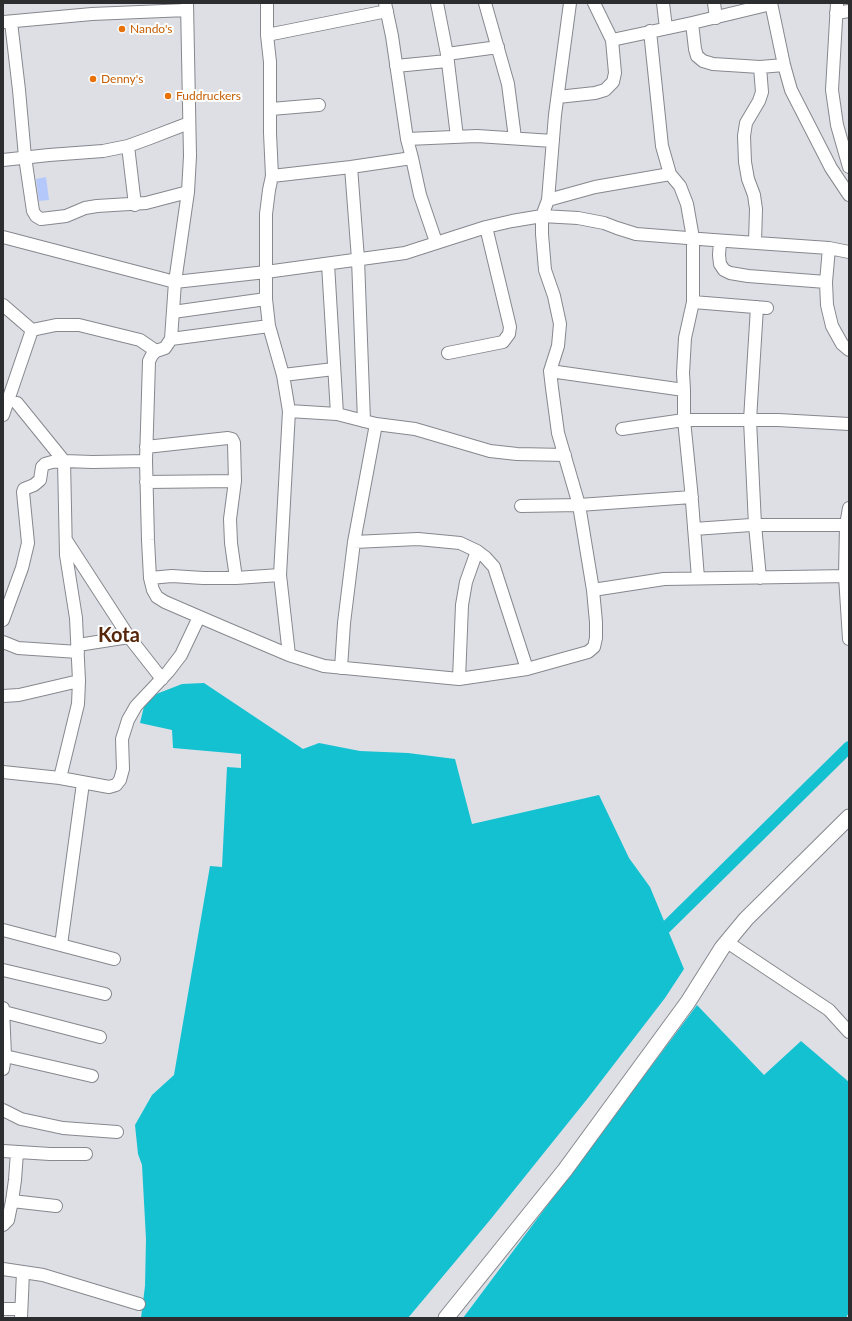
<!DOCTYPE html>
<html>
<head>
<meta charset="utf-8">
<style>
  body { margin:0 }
  #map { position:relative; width:852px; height:1321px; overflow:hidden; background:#dddfe5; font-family:Lato,sans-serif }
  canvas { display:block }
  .frame { position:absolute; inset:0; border:4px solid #2c2d2f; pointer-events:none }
</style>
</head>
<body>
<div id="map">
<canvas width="852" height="1321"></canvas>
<div class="frame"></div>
</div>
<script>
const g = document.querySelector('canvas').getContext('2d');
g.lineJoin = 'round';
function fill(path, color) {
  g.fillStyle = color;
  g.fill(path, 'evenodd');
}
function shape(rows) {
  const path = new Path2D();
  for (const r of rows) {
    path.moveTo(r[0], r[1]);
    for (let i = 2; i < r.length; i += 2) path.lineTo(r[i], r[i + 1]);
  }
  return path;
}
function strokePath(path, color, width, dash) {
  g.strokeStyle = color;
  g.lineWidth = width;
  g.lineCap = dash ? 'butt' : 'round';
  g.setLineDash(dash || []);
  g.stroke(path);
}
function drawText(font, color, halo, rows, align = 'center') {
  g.font = font + ' Lato,sans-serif';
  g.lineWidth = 4;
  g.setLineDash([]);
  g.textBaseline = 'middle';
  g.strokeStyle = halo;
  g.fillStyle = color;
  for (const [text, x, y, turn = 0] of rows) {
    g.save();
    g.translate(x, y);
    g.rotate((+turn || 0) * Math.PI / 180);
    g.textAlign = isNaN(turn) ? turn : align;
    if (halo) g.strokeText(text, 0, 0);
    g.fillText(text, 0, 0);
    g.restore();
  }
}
const water = shape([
  [204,683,303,749,319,743,360,751,408,753,455,759,472,824,599,795,629,858,650,887,684,969,665,998,588,1098,490,1220,408,1318,141,1318,145,1286,146,1239,142,1165,138,1154,135,1125,152,1095,174,1075,210,866,222,867,227,767,241,768,241,754,173,748,172,730,140,723,146,698,182,684],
  [697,1005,764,1075,801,1041,849,1082,849,1312,846,1318,463,1318]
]);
const canal = shape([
  [656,937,849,747]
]);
const building = shape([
  [46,177,49,200,39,201,36,179]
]);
const minor = shape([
  [187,3,190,156,188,192,175,282,171,339,165,348,156,351,152,355,149,361,146,461,148,540,150,578,153,590,157,597,165,602,223,627,289,655,324,666,459,679,527,669,588,652,594,647,596,638,596,622,593,590,579,505,558,433,552,388,550,371,558,346,560,324,554,296,545,270,542,234,542,216,548,200,555,115,570,3],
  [267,3,267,35,270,62,270,133,272,176,269,190,266,214,266,299,269,326,283,375,289,411,280,575,289,655],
  [385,3,392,36,407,139,412,158,420,195,436,242],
  [437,3,447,54,457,137],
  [485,3,508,84,515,138],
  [663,3,666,28],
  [714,3,716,18],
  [771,3,784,65,791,90,831,168,849,195],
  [837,3,832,90,837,125,849,167],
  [836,13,849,11],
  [4,22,92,14,187,10],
  [11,22,19,90,25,157,33,211,36,216,41,219,66,216,85,208,97,206,146,203,188,192],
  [692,23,695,49,697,56,703,61,713,64,760,67,784,65],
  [650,31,662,146,670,174,680,186,687,204,693,238,693,302,685,338,683,373,684,390,684,420,691,489,698,578],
  [267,35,387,11],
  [612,40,692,23,771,4],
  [447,54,498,47],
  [396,66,447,61],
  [558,97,595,93,605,90,613,82,615,73,612,40,594,3],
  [271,109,319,105],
  [407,139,477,136,553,141],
  [128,146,135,205],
  [3,160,49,155,103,151,128,146,150,138,189,123],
  [351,167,358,259,364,421],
  [272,176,351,167,412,158],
  [548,200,595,187,670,174],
  [3,237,175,282,266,272,405,253,486,227,512,221,542,216,578,218,604,223,617,228,636,234,713,240,829,248,849,252],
  [720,241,719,255,720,264,724,270,730,273,748,276,826,282],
  [755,242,756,209,754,195,748,179,745,162,744,136,746,123,759,101,762,92,760,67],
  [829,248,826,282,827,305,832,326,842,344,849,350],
  [328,264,337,414],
  [693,302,767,308],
  [3,305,32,330,3,415],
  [757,307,750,420,755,525,760,578],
  [173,312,266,299],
  [32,330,56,325,79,325,140,340,156,351],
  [171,339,269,326],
  [448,353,503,342,509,334,510,327,486,227],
  [550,371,684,390],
  [283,375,334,369],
  [17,403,64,461,66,555,76,618,79,681,78,704,60,778],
  [289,411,337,414,376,424,415,429,490,451,517,454,565,455],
  [622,429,684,420,778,420,849,424],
  [146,447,228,438,232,439,234,443,235,481,230,519,231,543,236,578],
  [146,482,235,481],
  [521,506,579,505,692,497],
  [849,508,846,525,845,576,849,639],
  [694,529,751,525,846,525],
  [66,540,129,637,162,679],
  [354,542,418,539,460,543,477,551,485,557,494,567,527,669],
  [150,578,172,576,203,578,236,578,280,575],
  [593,590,664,579,849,576],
  [3,620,22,568,28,543,23,492,24,489,34,485,40,480,42,467,45,464,52,462,64,461,93,462,146,461],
  [3,642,18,648,78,652],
  [78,645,129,637],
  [341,668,344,623,354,542,376,424],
  [459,679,462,605,466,582,477,551],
  [3,696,19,695,79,681],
  [3,772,60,778,109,787,116,785,120,780,123,769,122,739,128,720,136,706,168,672,181,655,199,617],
  [3,930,114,959],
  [727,942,829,1010,849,1032],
  [61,945,83,783],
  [3,970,105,994],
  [3,1008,5,1056,3,1069],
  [4,1012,100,1037],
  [5,1056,92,1076],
  [3,1110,21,1119,63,1128,117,1132],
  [3,1151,50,1154,86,1154],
  [12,1201,56,1206],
  [3,1225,8,1220,12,1201,15,1180,17,1152],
  [3,1269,43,1275,139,1304],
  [3,1309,21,1309],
  [21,1318,23,1272]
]);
const tertiary = shape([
  [446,1318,565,1170,688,1002,722,948,746,919,849,817]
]);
const markers = [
  [122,29,4,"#e8710a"],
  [93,79,4,"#e8710a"],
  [168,96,4,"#e8710a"]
];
const foodNames = [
  ["Nando's",130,29],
  ["Denny's",101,79],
  ["Fuddruckers",176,96]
];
const townNames = [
  ["Kota",119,636]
];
fill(water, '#14c1d1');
strokePath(canal, '#14c1d1', 12);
fill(building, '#b5c8fb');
strokePath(minor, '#86888e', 14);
strokePath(tertiary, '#86888e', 17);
strokePath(minor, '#fff', 12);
strokePath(tertiary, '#fff', 15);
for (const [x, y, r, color] of markers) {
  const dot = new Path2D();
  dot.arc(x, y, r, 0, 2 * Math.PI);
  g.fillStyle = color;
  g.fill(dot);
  strokePath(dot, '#fff', 1.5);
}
drawText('12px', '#c56008', '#fff', foodNames, 'left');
drawText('bold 20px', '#552609', '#fff', townNames);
</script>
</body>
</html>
